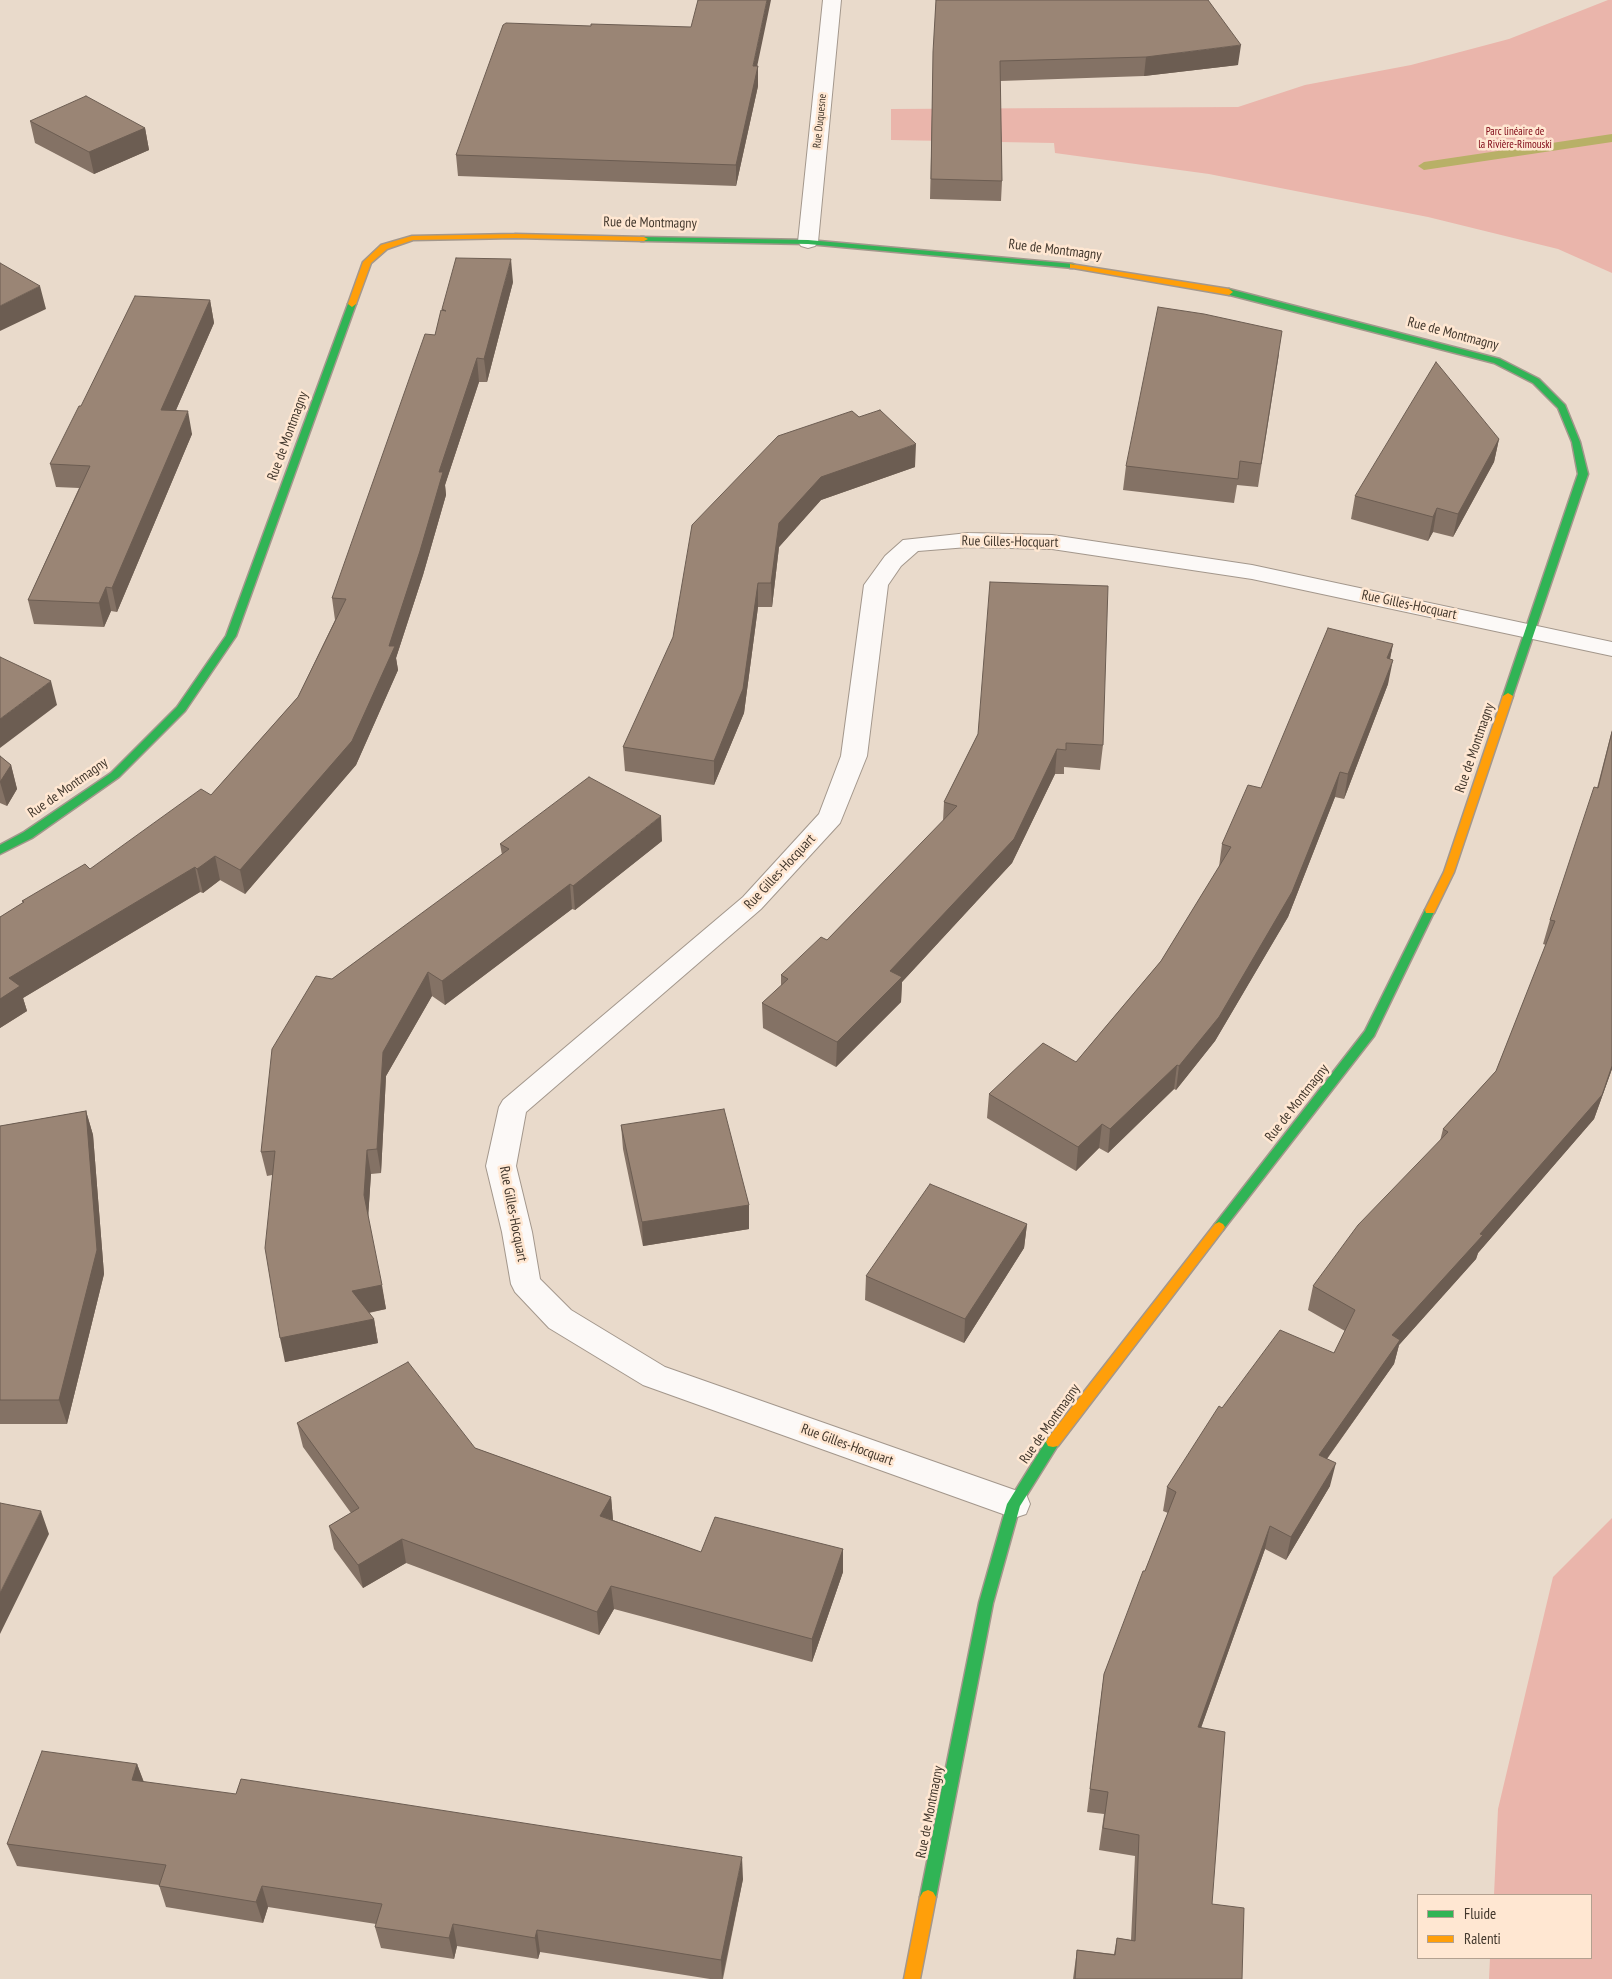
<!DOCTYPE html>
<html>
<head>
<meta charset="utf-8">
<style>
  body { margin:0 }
  #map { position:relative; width:1612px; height:1979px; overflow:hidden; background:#e9dacb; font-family:"PT Sans Narrow",sans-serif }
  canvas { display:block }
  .legend { position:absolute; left:1417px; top:1894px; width:175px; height:65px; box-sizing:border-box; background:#ffe7d2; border:1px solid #b3a190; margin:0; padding:6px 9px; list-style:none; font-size:15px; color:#42372c }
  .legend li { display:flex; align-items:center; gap:10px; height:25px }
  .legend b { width:25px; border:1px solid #b3a190 }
</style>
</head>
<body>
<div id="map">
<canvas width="1612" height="1979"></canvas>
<ul class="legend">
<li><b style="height:6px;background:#30b455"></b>Fluide</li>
<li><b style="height:6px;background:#ff9f0a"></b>Ralenti</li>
</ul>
</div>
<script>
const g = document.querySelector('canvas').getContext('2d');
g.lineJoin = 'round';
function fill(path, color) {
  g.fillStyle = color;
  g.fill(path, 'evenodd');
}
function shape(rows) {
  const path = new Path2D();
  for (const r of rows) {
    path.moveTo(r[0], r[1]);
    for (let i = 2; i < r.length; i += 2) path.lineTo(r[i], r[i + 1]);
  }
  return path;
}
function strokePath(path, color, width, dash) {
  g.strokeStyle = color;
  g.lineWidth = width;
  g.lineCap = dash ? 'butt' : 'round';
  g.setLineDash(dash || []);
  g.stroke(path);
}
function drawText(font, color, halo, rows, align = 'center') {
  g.font = font + ' "PT Sans Narrow",sans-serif';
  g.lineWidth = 5;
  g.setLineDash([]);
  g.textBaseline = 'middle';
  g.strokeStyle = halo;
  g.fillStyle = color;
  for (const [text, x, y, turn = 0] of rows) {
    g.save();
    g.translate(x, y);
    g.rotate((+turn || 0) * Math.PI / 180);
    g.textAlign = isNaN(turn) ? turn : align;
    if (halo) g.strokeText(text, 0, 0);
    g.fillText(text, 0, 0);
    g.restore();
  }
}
const green = shape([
  [1608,0,1612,0,1612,273,1558,249,1428,217,1209,174,1055,153,1054,143,891,140,891,109,1238,107,1305,85,1411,65,1509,39],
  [1612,1518,1612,1979,1489,1979,1490,1958,1591,1958,1591,1895,1494,1895,1498,1809,1553,1577]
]);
const stream = shape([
  [1612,134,1612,142,1424,170,1418,166,1424,162,1612,134]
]);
const street = shape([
  [823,0,841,0,818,242,815,246,808,248,801,246,798,242,823,0],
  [968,533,1052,535,1252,565,1612,642,1612,656,1252,579,1052,549,968,547,918,551,901,566,888,585,867,756,840,823,761,909,526,1112,516,1166,532,1232,540,1279,571,1310,665,1367,1026,1494,1030,1504,1026,1514,1014,1518,643,1385,549,1328,515,1292,511,1284,502,1232,486,1166,499,1107,503,1100,743,897,819,814,841,756,864,585,885,556,903,540,968,533]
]);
const fast = shape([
  [641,237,808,240,1073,264,1077,266,1073,268,808,244,644,241,641,241,641,237],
  [1229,289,1500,359,1539,379,1565,405,1580,442,1588,474,1512,698,1508,699,1503,696,1578,474,1572,442,1558,408,1533,383,1494,363,1226,294,1226,290,1229,289],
  [352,301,356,304,236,636,185,711,119,777,32,838,0,854,0,845,24,832,111,773,177,707,226,636,348,304,352,301],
  [1430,906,1435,910,1374,1036,1223,1230,1215,1230,1213,1227,1215,1224,1365,1031,1425,910,1430,906],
  [1053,1437,1058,1438,1060,1442,1020,1506,993,1603,936,1897,933,1902,928,1904,923,1902,920,1897,979,1603,1007,1504,1048,1438,1053,1437]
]);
const slow = shape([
  [515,234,644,237,648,239,644,241,515,238,413,240,387,249,371,263,356,304,352,307,348,304,363,262,381,245,412,236,515,234],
  [1070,264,1229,289,1233,292,1229,295,1073,268,1070,268,1070,264],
  [1508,693,1513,696,1454,872,1434,913,1426,913,1425,910,1444,872,1503,696,1508,693],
  [1219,1222,1223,1224,1225,1227,1223,1230,1058,1446,1053,1447,1048,1446,1046,1442,1048,1438,1215,1224,1219,1222],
  [928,1890,933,1892,936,1897,920,1979,904,1979,920,1897,923,1892,928,1890]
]);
const wall = shape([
  [936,0,1238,65,1144,76,1000,81,1002,181,1001,201,930,199,933,71],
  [757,66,758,66,758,86,736,186,458,176,456,155],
  [30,121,145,128,149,150,94,174,35,143],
  [513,282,487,382,479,382,445,485,446,495,423,575,396,658,398,670,356,765,245,894,220,880,203,893,200,892,23,998,27,1011,0,1028,0,917,23,903,22,901,90,869,211,795,298,697,335,620,332,598,435,335,442,309],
  [210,300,214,323,176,410,192,434,117,612,111,611,104,627,34,624,28,600,79,488,56,487,50,464,81,406],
  [1279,354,1258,487,1237,485,1234,503,1123,490,1126,466],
  [852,411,915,467,821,500,779,547,772,607,758,607,744,713,714,785,625,771,623,747],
  [1499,439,1494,462,1453,537,1433,532,1428,541,1351,519,1355,496],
  [1393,644,1390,659,1388,684,1344,799,1335,797,1288,917,1215,1041,1176,1090,1174,1089,1108,1153,1099,1148,1076,1171,987,1118,989,1094,1076,1062,1161,961,1219,867,1222,844,1261,788],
  [1612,730,1612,1069,1594,1119,1478,1253,1476,1259,1399,1345,1394,1364,1327,1459,1330,1486,1286,1560,1265,1549,1201,1728,1212,1904,1242,1979,1073,1979,1077,1950,1114,1954,1117,1938,1131,1940,1135,1856,1099,1850,1104,1814,1087,1812,1104,1674,1168,1513,1163,1511,1167,1487,1222,1408,1334,1353,1345,1331,1308,1310,1313,1286,1440,1141,1443,1129,1496,1071,1546,945,1543,944,1550,920,1597,788],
  [978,734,1103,745,1100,770,1064,767,1064,774,1055,774,1012,863,902,982,901,1002,836,1067,763,1028,762,1003,781,986,781,975,827,940,943,821,944,802],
  [0,756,11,765,17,789,7,806,0,803],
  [662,841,575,910,572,909,445,1005,432,996,386,1076,381,1173,371,1174,368,1217,386,1309,369,1313,374,1319,378,1343,285,1362,272,1175,267,1176,261,1152,332,979,502,855,500,844],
  [86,1111,93,1135,104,1274,67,1424,0,1424,0,1126],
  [621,1125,749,1205,749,1229,643,1246,623,1149],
  [1027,1224,1024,1248,964,1343,865,1300,866,1276],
  [297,1423,475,1448,611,1497,613,1520,701,1552,843,1549,843,1572,812,1662,614,1609,599,1635,406,1563,363,1588,334,1549,329,1526,351,1513,303,1447],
  [137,1764,144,1782,743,1879,723,1979,710,1979,540,1952,538,1959,457,1946,454,1959,381,1948,375,1927,376,1924,268,1907,263,1923,166,1907,159,1885,17,1866,7,1844]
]);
const shadedWall = shape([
  [767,0,771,0,753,86,753,66],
  [1241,45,1238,65,1144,76,1146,57],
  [758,66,758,86,736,186,736,165],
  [145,128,149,150,94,174,89,152],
  [511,259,513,282,487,382,484,359],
  [40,286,46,309,0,331,0,306],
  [210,300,214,323,166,433,161,410],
  [477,358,479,382,445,485,446,495,423,575,396,658,398,670,356,765,245,894,240,870,389,646,439,472],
  [188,411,192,434,117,612,112,588],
  [1499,439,1494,462,1453,537,1458,514],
  [916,444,915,467,821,500,779,547,772,607,771,583,779,523,821,477],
  [1437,508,1433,532,1428,541,1433,517],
  [758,583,758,607,744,713,714,785,714,761],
  [106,587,111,611,104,627,99,603],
  [1393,644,1388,668,1387,658],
  [1393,660,1388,684,1344,799,1348,774],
  [51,681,57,705,0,748,0,719],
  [1057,749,1055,774,1012,863,902,982,901,1002,836,1067,837,1042],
  [11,765,17,789,7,806,0,782],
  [1340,772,1335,797,1288,917,1215,1041,1176,1090,1179,1066],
  [661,816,662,841,575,910,573,886],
  [215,856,220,880,203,893,197,869],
  [195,867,200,892,23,998,27,1011,0,1028,0,999,9,978],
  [570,884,572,909,445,1005,442,981],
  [428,972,432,996,386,1076,381,1173,377,1149,383,1052],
  [1177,1065,1174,1089,1108,1153,1110,1129],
  [1612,1066,1612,1069,1594,1119,1478,1253,1476,1259,1399,1345,1394,1364,1313,1478,1319,1455,1392,1335,1480,1234],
  [86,1111,93,1135,104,1274,67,1424,59,1400],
  [1102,1124,1099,1148,1076,1171,1078,1147],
  [367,1150,371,1174,368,1219,364,1195],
  [749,1205,749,1229,643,1246,642,1222],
  [1027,1224,1024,1248,964,1343,965,1319],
  [382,1285,386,1309,356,1315,352,1291],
  [374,1319,378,1343,285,1362,280,1338],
  [1336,1463,1330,1486,1286,1560,1291,1537],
  [611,1497,613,1520,600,1516],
  [41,1511,49,1534,0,1634,0,1593],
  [1270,1526,1265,1549,1193,1750,1198,1727],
  [402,1539,406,1563,363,1588,358,1565],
  [843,1549,843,1572,812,1662,812,1639],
  [611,1586,614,1609,599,1635,597,1612],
  [137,1764,145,1786,132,1780],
  [742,1857,743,1879,722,1979,721,1960],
  [262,1886,268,1907,263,1923,256,1902],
  [453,1924,457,1946,454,1959,449,1938],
  [537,1930,540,1952,538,1959,535,1938]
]);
const building = shape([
  [698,0,767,0,753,66,758,66,736,165,456,155,503,25,506,23,591,26,591,24,691,27,698,0],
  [936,0,1208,0,1241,45,1146,57,1000,61,1002,181,931,179,933,52,936,0],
  [86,96,145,128,89,152,30,121,86,96],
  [456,258,511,259,484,359,477,358,439,472,443,472,420,551,389,646,395,646,352,741,240,870,215,856,197,869,195,867,9,978,20,986,0,999,0,917,24,902,22,901,85,864,90,869,201,789,211,795,298,697,346,599,332,598,425,334,435,335,441,310,446,311,442,309,456,258],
  [0,263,40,286,0,306,0,263],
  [135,296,210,300,161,410,188,411,112,588,106,587,99,603,28,600,90,466,50,464,79,406,81,406,135,296],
  [1158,307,1204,314,1282,331,1261,464,1240,461,1238,479,1126,466,1158,307],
  [1436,362,1499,439,1458,514,1437,508,1433,517,1355,496,1436,362],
  [880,410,916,444,821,477,779,523,771,583,758,583,743,689,714,761,623,747,673,637,692,525,778,436,852,411,859,417,880,410],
  [990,582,1108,586,1103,745,1066,743,1066,750,1057,749,1014,839,890,971,902,977,837,1042,762,1003,788,979,781,975,821,937,827,940,957,806,944,802,978,734,990,582],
  [1328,628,1393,644,1387,658,1393,660,1348,774,1340,772,1292,892,1219,1017,1179,1066,1177,1065,1110,1129,1102,1124,1078,1147,989,1094,1043,1043,1076,1062,1161,961,1231,847,1222,844,1248,785,1261,788,1328,628],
  [0,657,51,681,0,719,0,657],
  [1612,732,1612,1066,1602,1095,1480,1234,1483,1235,1392,1335,1400,1340,1319,1455,1336,1463,1291,1537,1270,1526,1198,1727,1225,1732,1212,1904,1244,1908,1242,1979,1075,1979,1077,1950,1115,1955,1117,1938,1135,1941,1139,1835,1103,1828,1108,1792,1090,1789,1104,1674,1143,1571,1145,1571,1176,1492,1167,1487,1219,1406,1222,1408,1280,1330,1334,1353,1355,1310,1313,1286,1358,1225,1448,1132,1443,1129,1496,1071,1555,921,1550,920,1594,787,1598,788,1612,732],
  [0,756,11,765,0,782,0,756],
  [589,777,661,816,573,886,570,884,442,981,428,972,383,1052,377,1149,367,1150,364,1195,382,1285,352,1291,374,1319,280,1338,265,1248,275,1151,261,1152,272,1049,316,976,332,979,509,849,500,844,589,777],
  [724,1109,749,1205,642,1222,621,1125,724,1109],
  [86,1111,97,1250,59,1400,0,1400,0,1126,86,1111],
  [930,1184,1027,1224,965,1319,866,1276,930,1184],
  [408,1362,475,1448,611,1497,600,1516,701,1552,715,1517,843,1549,812,1639,611,1586,597,1612,402,1539,358,1565,329,1526,359,1508,297,1423,408,1362],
  [0,1503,41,1511,0,1593,0,1503],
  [42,1751,137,1764,132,1780,236,1794,241,1779,742,1857,721,1960,537,1930,535,1938,453,1924,449,1938,375,1927,382,1904,262,1886,256,1902,159,1886,166,1865,7,1844,42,1751]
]);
const farStreetnames = [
  ["Rue Duquesne",820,121,-84]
];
const farParknames = [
  ["Parc linéaire de",1515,132],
  ["la Rivière-Rimouski",1515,145]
];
const streetNames = [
  ["Rue de Montmagny",650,223,1],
  ["Rue de Montmagny",1055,250,7],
  ["Rue de Montmagny",1453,334,15],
  ["Rue de Montmagny",288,436,-70],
  ["Rue Gilles-Hocquart",1010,542,1],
  ["Rue Gilles-Hocquart",1409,605,12],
  ["Rue de Montmagny",1475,748,-71],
  ["Rue de Montmagny",68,788,-35],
  ["Rue Gilles-Hocquart",780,872,-47],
  ["Rue de Montmagny",1297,1103,-52],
  ["Rue Gilles-Hocquart",513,1214,79],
  ["Rue de Montmagny",1050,1424,-55],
  ["Rue Gilles-Hocquart",847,1445,20],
  ["Rue de Montmagny",930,1812,-79]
];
fill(green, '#eab5ab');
fill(stream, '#b8b067');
strokePath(street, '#a3978c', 2);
strokePath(fast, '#a3978c', 3);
strokePath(slow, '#a3978c', 3);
fill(street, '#fcf9f7');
fill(fast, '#30b455');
fill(slow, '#ff9f0a');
fill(wall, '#847265');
fill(shadedWall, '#6c5d52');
fill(building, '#9a8575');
strokePath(building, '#6c5d52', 1);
drawText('11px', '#42372c', '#ffe7d2', farStreetnames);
drawText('11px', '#7e0513', '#ffe7d2', farParknames);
drawText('14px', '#42372c', '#ffe7d2', streetNames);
</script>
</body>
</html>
